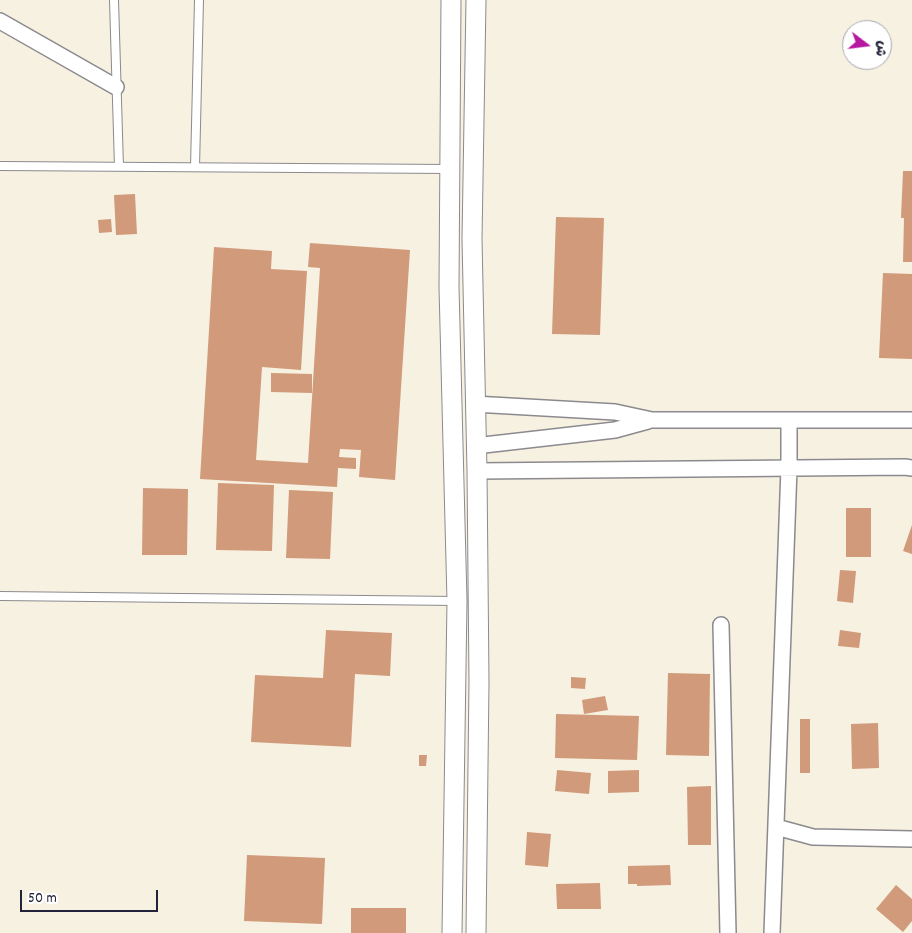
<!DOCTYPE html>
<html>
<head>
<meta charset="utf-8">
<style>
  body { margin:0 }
  #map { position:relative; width:912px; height:933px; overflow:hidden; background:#f6f1e1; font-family:Dekko,"Playpen Sans Arabic",sans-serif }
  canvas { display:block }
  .north { position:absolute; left:842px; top:20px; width:50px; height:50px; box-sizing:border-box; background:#fff; border:1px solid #a7a7b1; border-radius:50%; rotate:105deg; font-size:14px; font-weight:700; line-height:20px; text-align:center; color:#22223b }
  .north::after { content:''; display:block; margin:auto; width:18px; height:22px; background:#b5179e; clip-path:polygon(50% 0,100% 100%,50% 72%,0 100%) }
  .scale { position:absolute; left:20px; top:890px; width:138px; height:22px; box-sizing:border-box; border:2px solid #22223b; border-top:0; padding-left:6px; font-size:15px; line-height:18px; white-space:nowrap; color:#22223b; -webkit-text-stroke:4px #fff; paint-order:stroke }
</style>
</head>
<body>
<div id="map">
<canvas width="912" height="933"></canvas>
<div class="north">ش</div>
<div class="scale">50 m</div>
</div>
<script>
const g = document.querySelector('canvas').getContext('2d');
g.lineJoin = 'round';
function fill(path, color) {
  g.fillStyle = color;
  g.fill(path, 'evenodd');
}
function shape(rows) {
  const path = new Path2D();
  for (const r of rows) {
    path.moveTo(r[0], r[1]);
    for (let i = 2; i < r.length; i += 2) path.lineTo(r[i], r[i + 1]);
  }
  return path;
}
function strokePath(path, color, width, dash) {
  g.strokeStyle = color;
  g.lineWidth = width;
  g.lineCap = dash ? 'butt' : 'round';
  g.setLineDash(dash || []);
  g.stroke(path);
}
const building = shape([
  [903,171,912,171,912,262,903,262,904,218,901,218],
  [135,194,137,234,116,235,114,195],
  [556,217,604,218,600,335,552,334],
  [111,219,112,232,99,233,98,220],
  [310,243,410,250,395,480,359,477,361,450,340,449,339,457,356,458,356,469,338,468,337,487,200,479,214,247,272,251,271,269,307,271,301,370,262,367,256,460,308,463,320,268,308,267],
  [883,273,912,274,912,359,879,358],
  [271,373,312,374,312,393,271,392],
  [218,483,274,485,272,551,216,550],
  [143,488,188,489,187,555,142,555],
  [289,490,333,492,330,559,286,558],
  [846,508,871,508,871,557,846,557],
  [912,525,912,554,903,551],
  [840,570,856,571,853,603,837,601],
  [326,630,392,633,390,676,355,674,351,747,251,742,255,675,323,678],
  [840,630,861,633,859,648,838,646],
  [668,673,710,674,709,756,666,755],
  [571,677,586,678,585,689,571,688],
  [605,696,608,710,584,714,582,700],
  [556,714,639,716,637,760,555,758],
  [800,719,810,719,810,773,800,773],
  [878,723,879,768,852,769,851,724],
  [419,755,427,755,426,766,419,766],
  [557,770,591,773,589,794,555,791],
  [639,770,639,792,608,793,608,771],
  [711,786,711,845,688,845,687,787],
  [527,832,551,834,548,867,525,865],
  [247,855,325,858,322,924,244,921],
  [670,865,671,885,637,886,637,884,628,884,628,866],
  [600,883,601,909,557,909,556,884],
  [896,885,912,899,912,921,903,932,876,909],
  [351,908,406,908,406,933,351,933]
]);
const service = shape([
  [114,0,119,167],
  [0,166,450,169],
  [195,167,199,0],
  [0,596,457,601]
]);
const minor = shape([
  [0,21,116,87],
  [474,404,615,412,652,420,912,420],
  [475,446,615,430,648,421],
  [477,471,905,467,912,468],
  [721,625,728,933],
  [776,827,813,837,912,839],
  [772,933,789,468,789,420]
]);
const tertiary = shape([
  [451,0,449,287,457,601,452,933],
  [476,0,472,239,477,471,479,682,476,933]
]);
fill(building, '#d19a7a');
strokePath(service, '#8c8a8e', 10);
strokePath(minor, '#8c8a8e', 18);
strokePath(tertiary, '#8c8a8e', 21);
strokePath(service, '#fff', 8);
strokePath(minor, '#fff', 15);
strokePath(tertiary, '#fff', 19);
</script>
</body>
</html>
